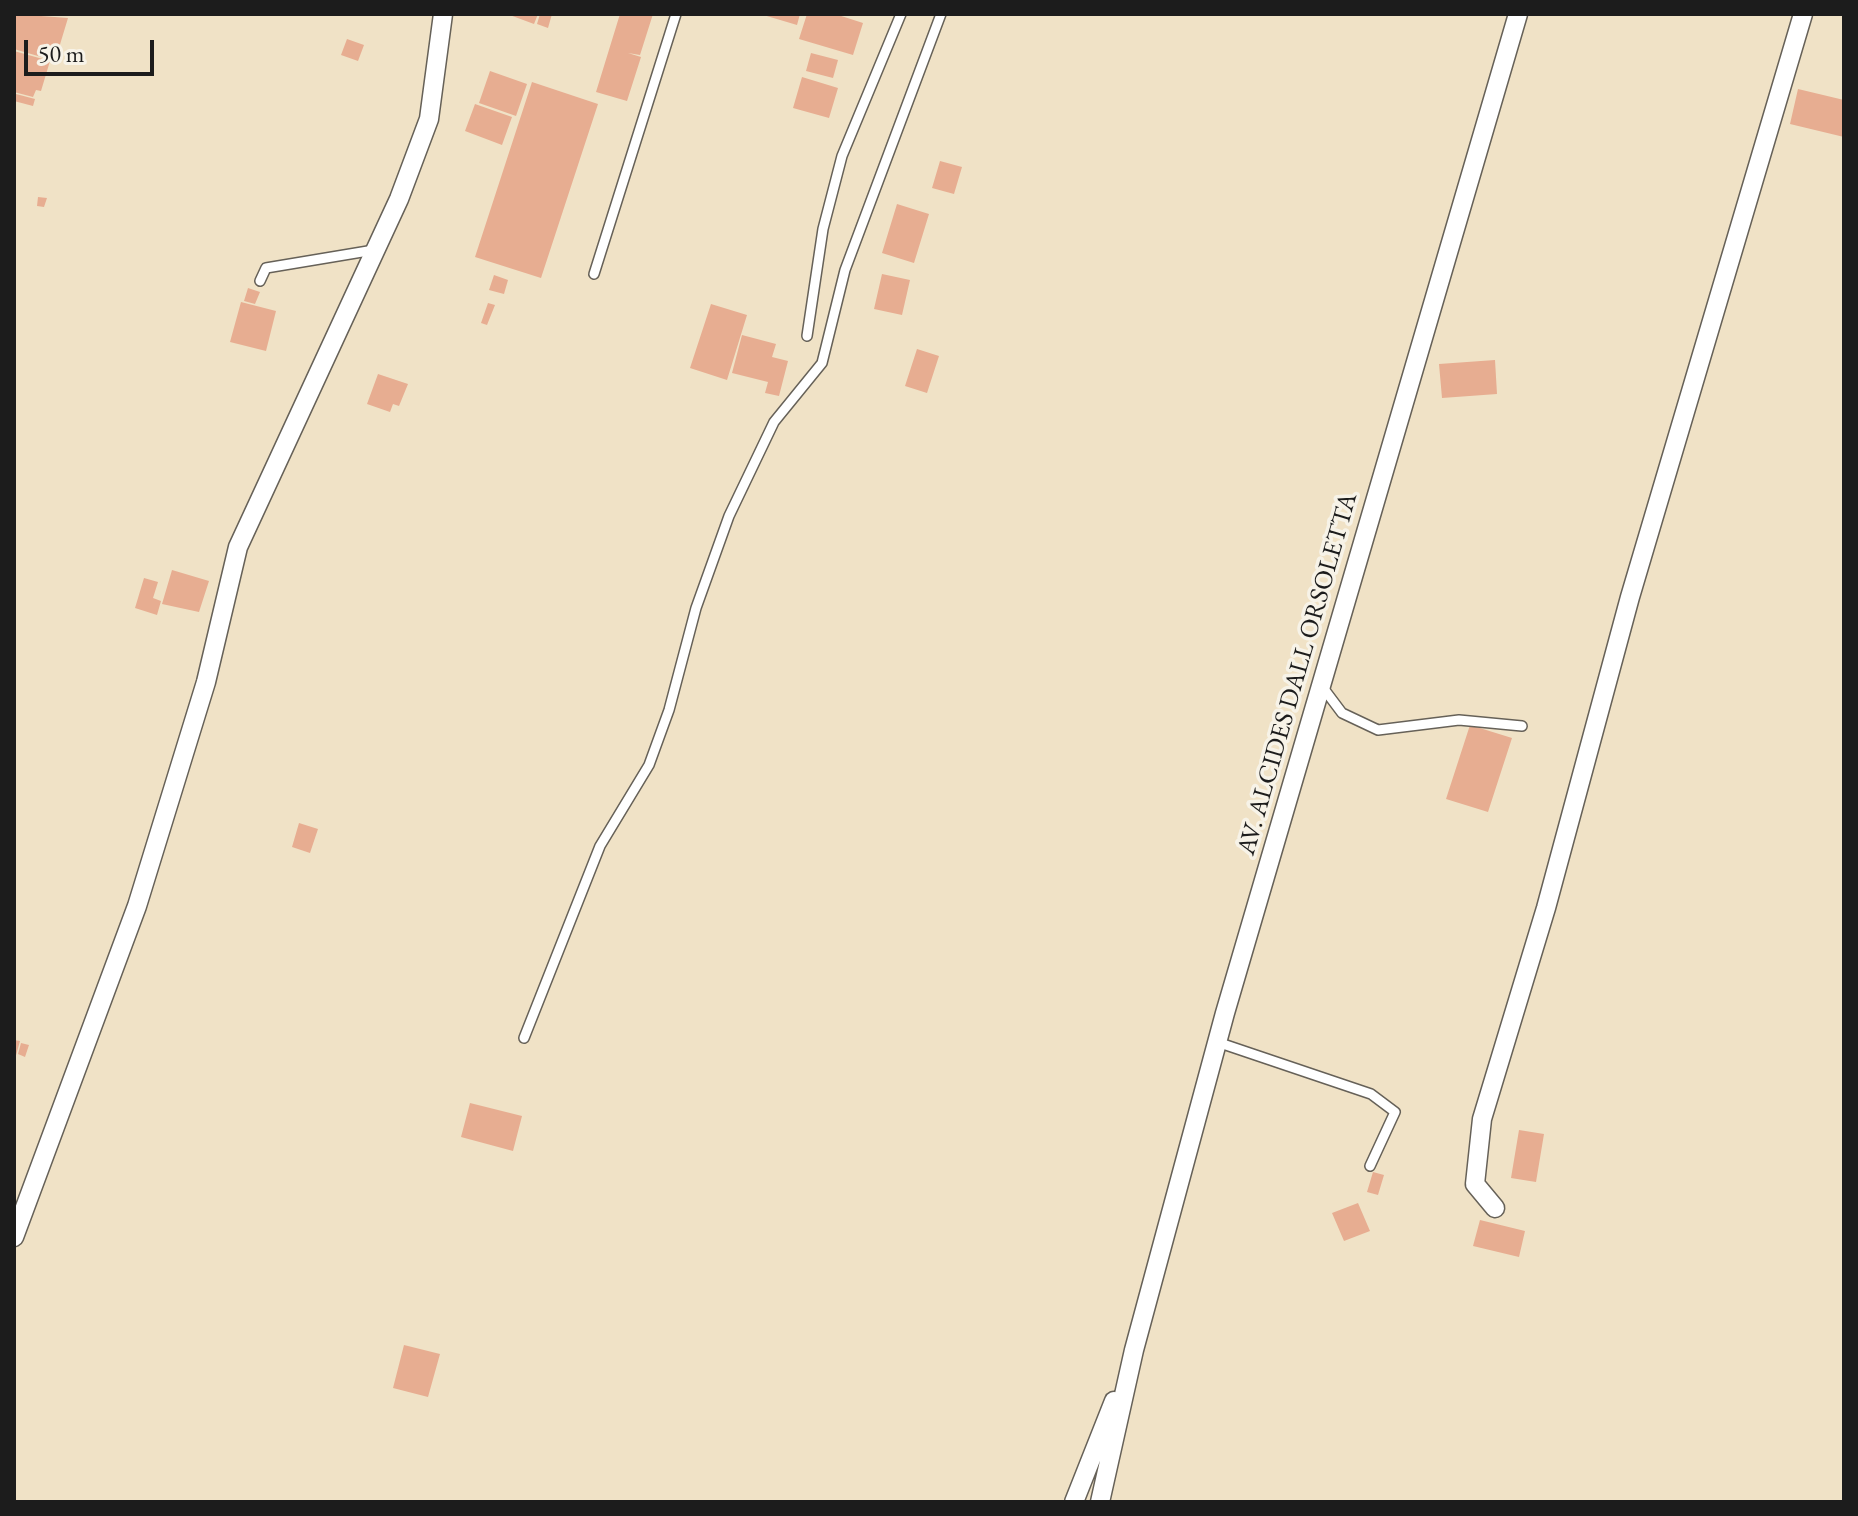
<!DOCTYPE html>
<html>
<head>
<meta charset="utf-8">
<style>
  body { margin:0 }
  #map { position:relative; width:1858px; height:1516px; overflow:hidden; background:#f0e2c6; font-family:"EB Garamond",serif }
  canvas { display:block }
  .frame { position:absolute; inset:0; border:16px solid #1c1c1c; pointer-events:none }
  .scale { position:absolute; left:24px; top:40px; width:130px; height:36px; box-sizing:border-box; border:4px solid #1c1c1c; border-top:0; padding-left:10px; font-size:24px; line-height:28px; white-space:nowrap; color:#1c1c1c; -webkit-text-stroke:6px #f7f3e8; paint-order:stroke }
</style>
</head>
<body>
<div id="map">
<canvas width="1858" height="1516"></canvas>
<div class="frame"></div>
<div class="scale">50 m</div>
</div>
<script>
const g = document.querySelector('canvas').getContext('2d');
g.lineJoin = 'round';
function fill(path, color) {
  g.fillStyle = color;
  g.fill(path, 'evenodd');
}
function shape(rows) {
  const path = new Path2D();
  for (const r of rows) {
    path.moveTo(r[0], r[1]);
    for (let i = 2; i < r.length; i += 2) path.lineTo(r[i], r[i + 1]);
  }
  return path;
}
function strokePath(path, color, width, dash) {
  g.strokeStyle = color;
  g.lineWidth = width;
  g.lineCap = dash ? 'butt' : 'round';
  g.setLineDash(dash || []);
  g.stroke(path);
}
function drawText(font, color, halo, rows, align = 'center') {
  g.font = font + ' "EB Garamond",serif';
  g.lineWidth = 7;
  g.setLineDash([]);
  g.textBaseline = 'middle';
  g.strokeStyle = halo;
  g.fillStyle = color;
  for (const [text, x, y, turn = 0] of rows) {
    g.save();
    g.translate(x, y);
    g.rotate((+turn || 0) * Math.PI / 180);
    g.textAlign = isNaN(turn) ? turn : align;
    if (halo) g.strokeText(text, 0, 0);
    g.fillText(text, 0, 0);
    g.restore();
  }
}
const building = shape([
  [14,14,68,18,55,61,14,49],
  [507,14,538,14,534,24],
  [540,14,552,14,548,28,537,24],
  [620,14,653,14,640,55,628,53,641,57,627,101,596,92],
  [760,14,800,14,797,25],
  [807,14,835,14,863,23,853,55,799,39],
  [347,39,364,45,358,61,341,55],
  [14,51,50,61,41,91,36,90,33,97,14,92],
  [811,53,838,60,833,78,806,71],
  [490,71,527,84,516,116,479,103],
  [802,77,838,88,829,118,793,108],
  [532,82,598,104,541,278,475,257],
  [1798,89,1844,100,1844,137,1790,124],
  [16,94,35,99,33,106,14,101],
  [475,104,512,117,502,145,465,131],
  [940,161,962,167,954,194,932,188],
  [38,197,47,198,44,207,37,206],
  [897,204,929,214,914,263,882,253],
  [882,274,910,280,902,315,874,309],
  [494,275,508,280,504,294,489,290],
  [248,288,260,292,255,304,244,301],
  [241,302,276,311,266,351,230,342],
  [488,303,495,305,487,325,481,323],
  [711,304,747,315,727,380,690,368],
  [742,335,776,344,772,357,788,361,779,396,765,393,768,382,732,373],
  [917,349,939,356,927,393,905,386],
  [1495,360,1497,394,1442,398,1439,364],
  [378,374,408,384,399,406,393,404,390,412,367,404],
  [172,570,209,581,199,612,162,604],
  [144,578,158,582,153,598,161,601,157,615,135,608],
  [1470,725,1512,738,1488,812,1446,799],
  [299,823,318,829,310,853,292,847],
  [14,1040,20,1041,15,1059,14,1059],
  [21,1043,29,1045,25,1057,18,1054],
  [470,1103,522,1116,513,1151,461,1137],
  [1519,1130,1544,1134,1536,1182,1511,1178],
  [1373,1172,1384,1175,1378,1195,1367,1192],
  [1358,1203,1370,1231,1344,1241,1332,1213],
  [1480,1220,1525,1231,1519,1257,1473,1246],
  [404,1345,440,1354,428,1397,393,1388]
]);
const service = shape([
  [594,274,676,14],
  [260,281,266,268,374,250],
  [807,336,823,229,842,156,901,14],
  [1321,685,1342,713,1378,730,1459,720,1522,726],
  [524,1038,600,846,649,765,669,710,696,608,729,516,774,422,822,363,845,270,941,14],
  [1217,1042,1371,1094,1395,1112,1370,1166]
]);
const minor = shape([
  [1495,1208,1475,1184,1482,1119,1546,908,1630,597,1803,14],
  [14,1237,137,906,206,682,238,547,399,199,429,119,443,14],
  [1074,1502,1114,1401],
  [1100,1502,1134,1350,1225,1013,1518,14]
]);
const streetNames = [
  ["AV. ALCIDES DALL ORSOLETTA",1298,674,-74]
];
fill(building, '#e7ad91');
strokePath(service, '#666158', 12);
strokePath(minor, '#666158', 21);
strokePath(service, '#fff', 9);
strokePath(minor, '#fff', 18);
drawText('26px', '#1c1c1c', '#f7f3e8', streetNames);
</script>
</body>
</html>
